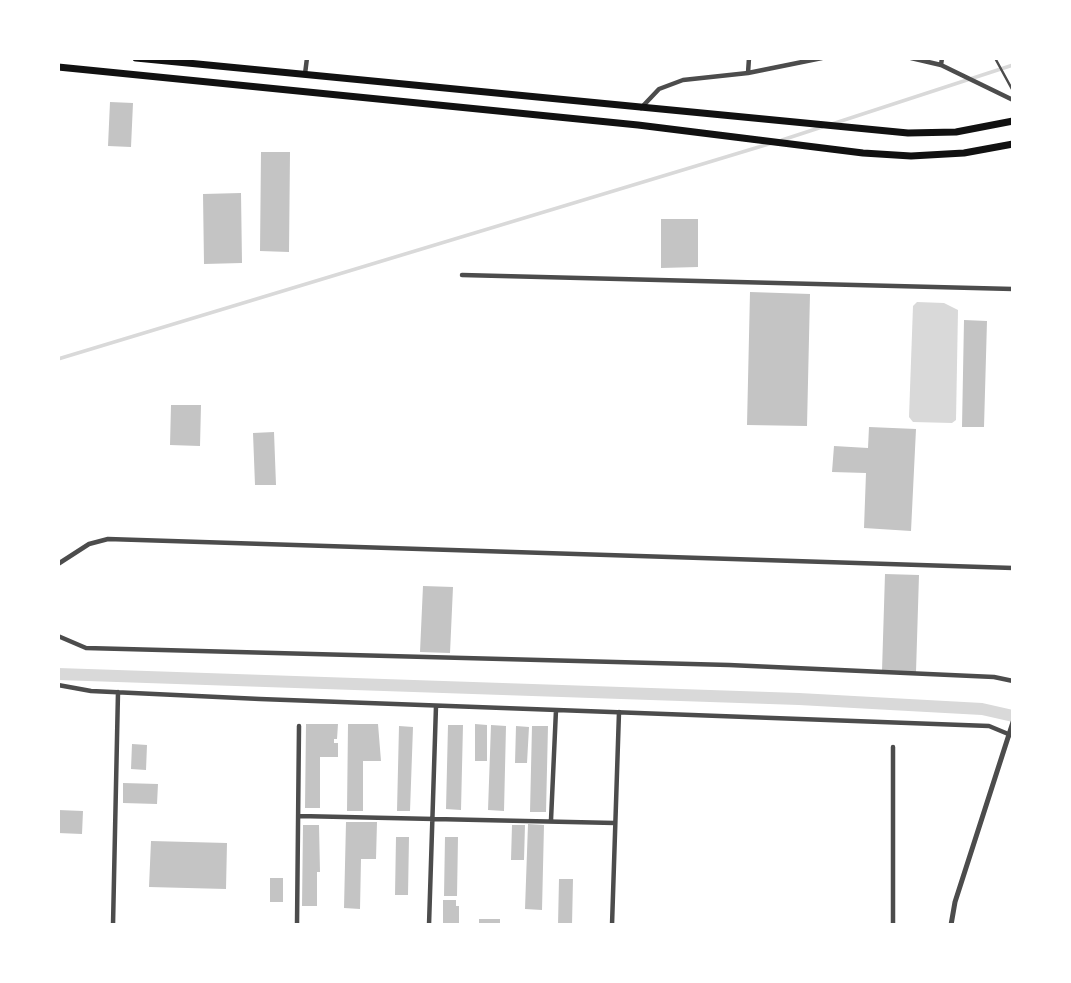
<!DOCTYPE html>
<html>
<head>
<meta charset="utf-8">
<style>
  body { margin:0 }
  #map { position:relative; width:1071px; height:983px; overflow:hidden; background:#fff; font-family:"Fira Sans",sans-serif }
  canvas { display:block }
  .frame { position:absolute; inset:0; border:60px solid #fff; pointer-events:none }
</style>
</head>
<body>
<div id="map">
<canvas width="1071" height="983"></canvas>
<div class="frame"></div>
</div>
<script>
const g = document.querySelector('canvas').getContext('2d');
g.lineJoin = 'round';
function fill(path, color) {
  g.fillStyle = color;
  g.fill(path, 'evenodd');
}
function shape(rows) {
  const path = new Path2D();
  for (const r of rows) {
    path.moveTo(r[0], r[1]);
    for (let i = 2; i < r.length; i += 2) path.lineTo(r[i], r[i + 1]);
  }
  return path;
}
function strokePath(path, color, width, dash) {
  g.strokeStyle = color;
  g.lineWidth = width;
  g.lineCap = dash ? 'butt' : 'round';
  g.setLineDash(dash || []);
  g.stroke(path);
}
const water = shape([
  [917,302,944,303,958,310,956,420,952,423,913,422,909,417,913,306]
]);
const stream = shape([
  [832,124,1013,65],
  [782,140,822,127],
  [58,359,772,143]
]);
const canal = shape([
  [58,674,799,699,982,709,1013,716]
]);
const building = shape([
  [110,102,133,103,131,147,108,146],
  [261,152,290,152,289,252,260,251],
  [241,193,242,263,204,264,203,194],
  [661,219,698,219,698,267,661,268],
  [750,292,810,294,807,426,747,425],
  [964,320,987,321,984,427,962,427],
  [171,405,201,405,200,446,170,445],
  [869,427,916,429,911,531,864,528,866,473,832,472,834,446,868,448],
  [274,432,276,485,255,485,253,433],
  [885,574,919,575,916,672,882,671],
  [423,586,453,587,450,653,420,652],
  [306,724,338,724,337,739,334,739,334,743,338,743,338,757,320,757,320,808,305,808],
  [348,724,378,724,381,761,363,761,363,811,347,811],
  [475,724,487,725,487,761,475,761],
  [448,725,463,725,461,810,446,809],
  [491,725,506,726,504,811,488,810],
  [399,726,413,727,410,811,397,811],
  [516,726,529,727,527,763,515,763],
  [532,726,548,726,546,812,530,812],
  [132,744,147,745,146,770,131,769],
  [123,783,158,784,157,804,123,803],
  [58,810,83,811,82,834,58,833],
  [346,822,377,822,376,859,361,859,360,909,344,908],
  [528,824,544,825,542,910,525,909],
  [303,825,319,825,320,872,317,872,317,906,302,906],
  [512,825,525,825,524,860,511,860],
  [396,837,409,837,408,895,395,895],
  [445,837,458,837,457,896,444,896],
  [151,841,227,843,226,889,149,887],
  [270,878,283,878,283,902,270,902],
  [559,879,573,879,572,925,558,925],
  [443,900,456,900,456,906,459,906,459,925,443,925],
  [479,919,500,919,500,925,479,925]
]);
const service = shape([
  [995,58,1013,91]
]);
const minor = shape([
  [911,58,941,65,1013,100],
  [941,65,942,58],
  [748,73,749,58],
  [305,74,307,58],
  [641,108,659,89,683,80,748,73,822,58],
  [462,275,1013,289],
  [58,564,89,544,108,539,1013,568],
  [58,636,86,648,729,665,994,677,1013,681],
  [58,685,91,691,260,699,989,726,1013,736],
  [299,816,615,823],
  [551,820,556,710],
  [113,925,118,692],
  [297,925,299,726],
  [429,925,436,706],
  [612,925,619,712],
  [893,925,893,747]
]);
const tertiary = shape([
  [951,925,955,902,1013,722]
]);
const primary = shape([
  [136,58,908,133,956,132,1013,121],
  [58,67,638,125,863,153,911,156,964,153,1013,144]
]);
fill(water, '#d9d9d9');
strokePath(stream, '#d9d9d9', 3.5);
strokePath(canal, '#d9d9d9', 12);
fill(building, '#c4c4c4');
strokePath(service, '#4c4c4c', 2.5);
strokePath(minor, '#4c4c4c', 4.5);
strokePath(tertiary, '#4c4c4c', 5);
strokePath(primary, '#111', 7);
</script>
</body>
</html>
